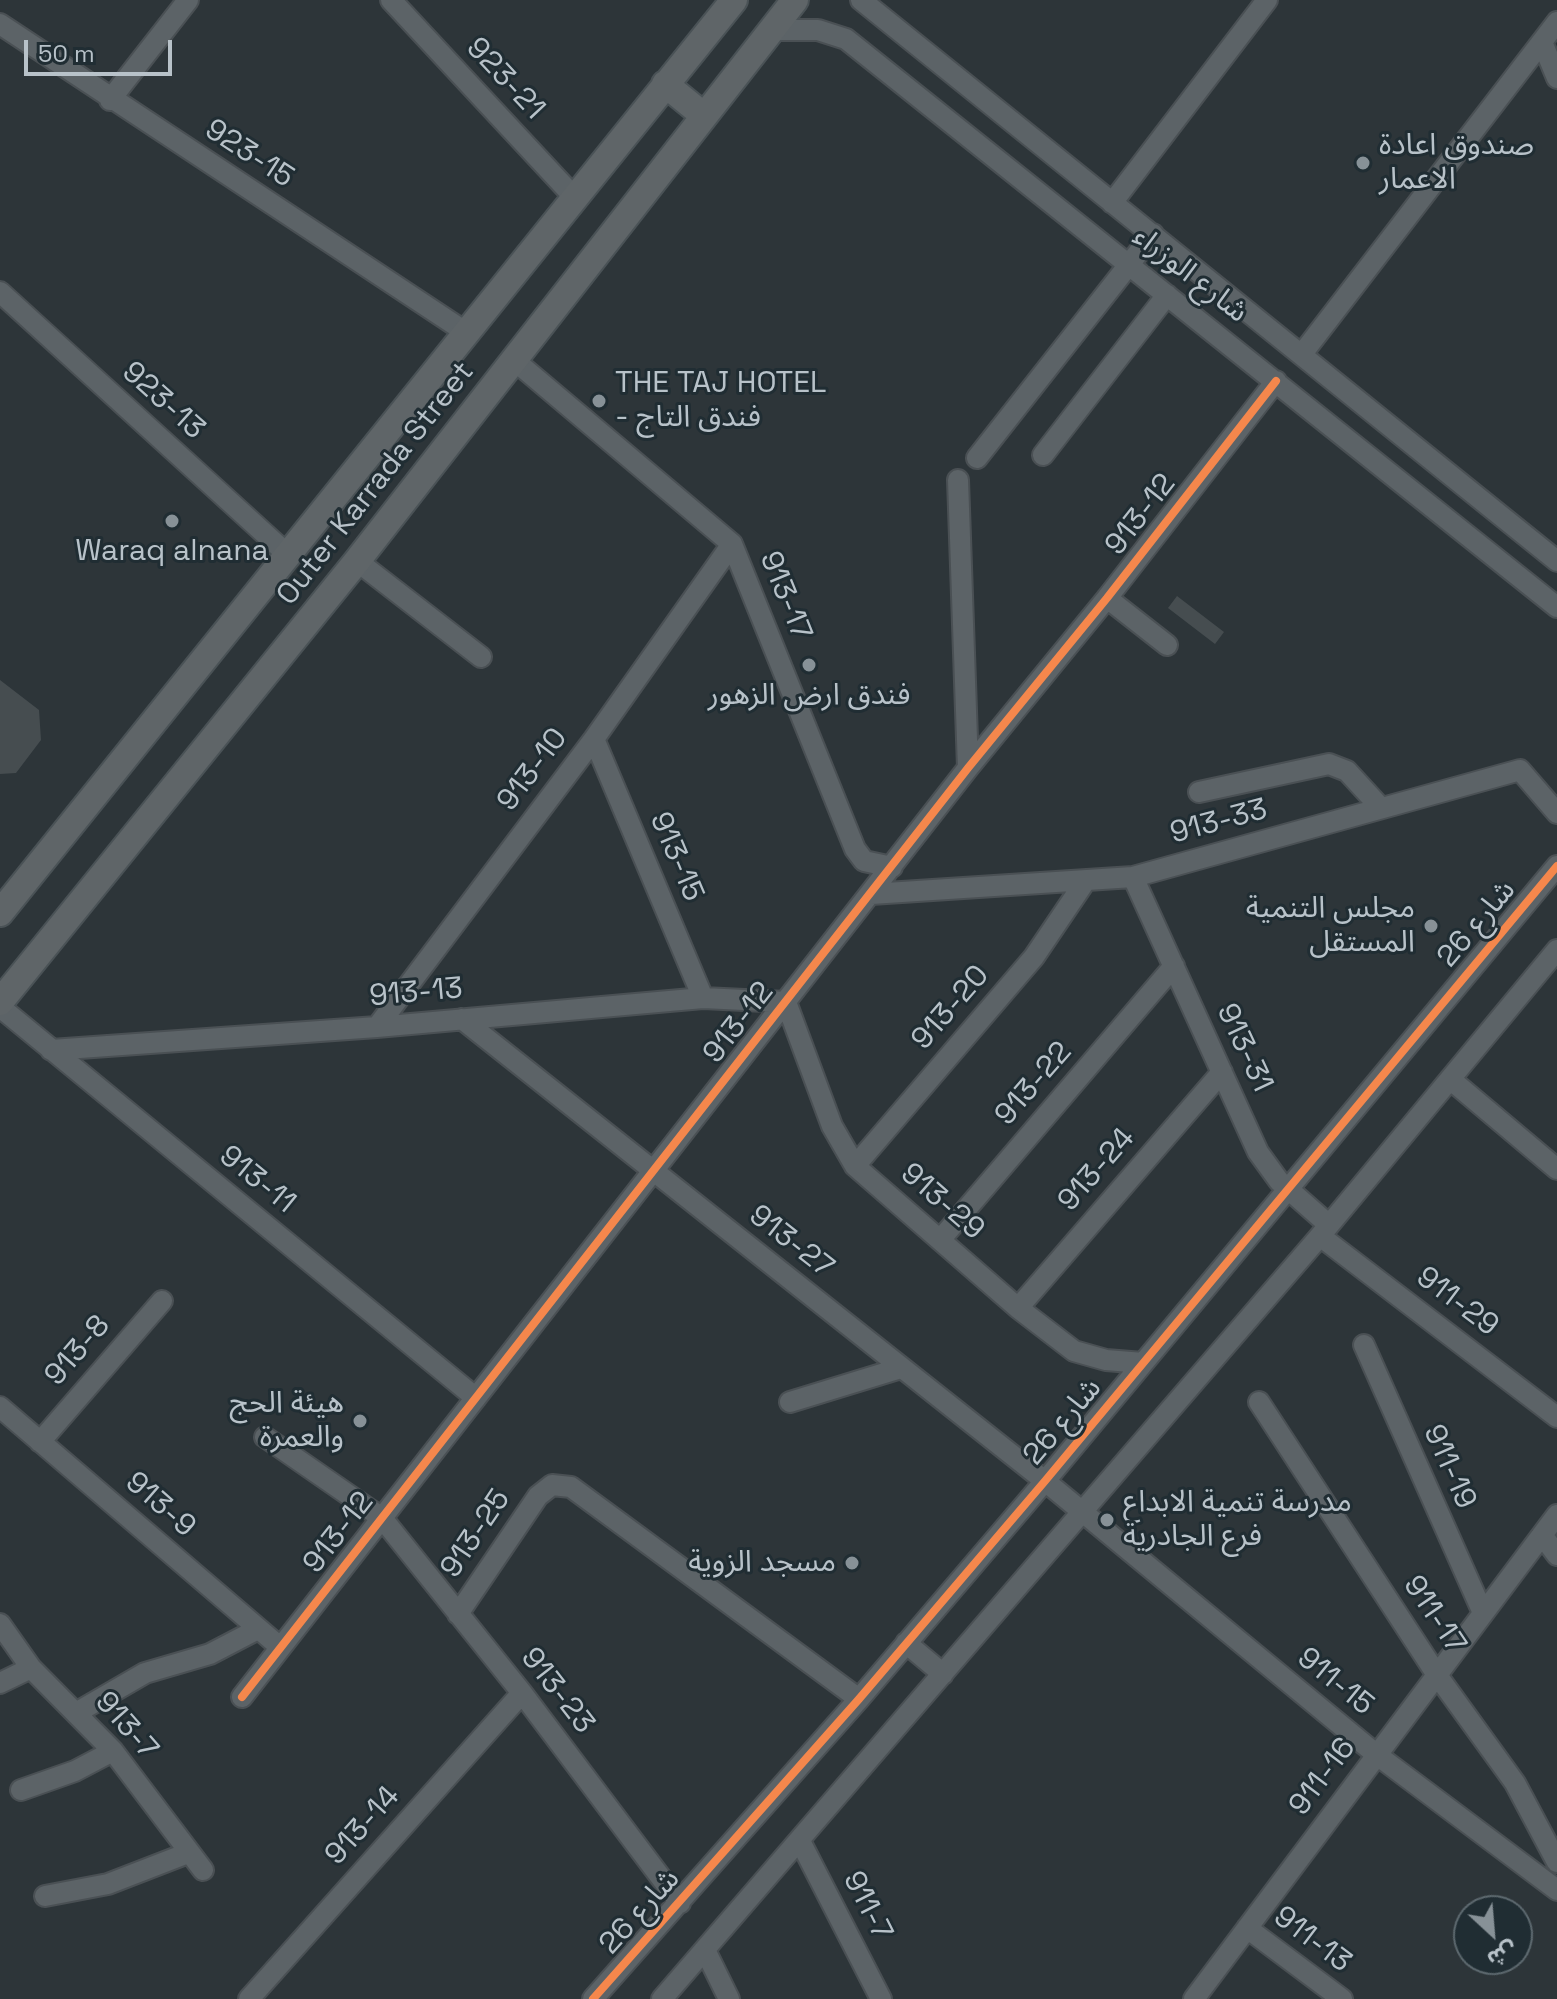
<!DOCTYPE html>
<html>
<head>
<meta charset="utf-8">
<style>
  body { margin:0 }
  #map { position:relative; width:1557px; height:1999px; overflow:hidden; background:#2d3539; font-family:"Space Grotesk","Noto Sans Arabic",sans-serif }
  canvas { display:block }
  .north { position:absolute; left:1453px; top:1895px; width:80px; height:80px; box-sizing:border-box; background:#202d33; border:2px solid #5d696f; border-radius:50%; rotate:154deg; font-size:22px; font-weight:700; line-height:32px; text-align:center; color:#b8c2c9 }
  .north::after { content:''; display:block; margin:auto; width:28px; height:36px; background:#879197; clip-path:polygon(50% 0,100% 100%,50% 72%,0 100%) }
  .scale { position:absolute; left:24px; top:40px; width:148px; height:36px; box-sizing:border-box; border:4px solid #b8c2c9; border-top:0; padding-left:10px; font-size:24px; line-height:28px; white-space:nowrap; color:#b8c2c9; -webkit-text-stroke:6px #202d33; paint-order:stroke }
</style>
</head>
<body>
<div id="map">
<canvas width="1557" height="1999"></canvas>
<div class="north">ش</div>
<div class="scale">50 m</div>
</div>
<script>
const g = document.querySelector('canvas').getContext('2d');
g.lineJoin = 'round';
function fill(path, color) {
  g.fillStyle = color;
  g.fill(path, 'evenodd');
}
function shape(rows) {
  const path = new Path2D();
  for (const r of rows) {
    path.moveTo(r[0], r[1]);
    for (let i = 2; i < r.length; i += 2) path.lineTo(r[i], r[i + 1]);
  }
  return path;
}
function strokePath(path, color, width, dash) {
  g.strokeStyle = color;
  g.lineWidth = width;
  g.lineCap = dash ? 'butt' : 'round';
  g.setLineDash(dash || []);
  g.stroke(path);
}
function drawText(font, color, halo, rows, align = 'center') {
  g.font = font + ' "Space Grotesk","Noto Sans Arabic",sans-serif';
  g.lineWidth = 6;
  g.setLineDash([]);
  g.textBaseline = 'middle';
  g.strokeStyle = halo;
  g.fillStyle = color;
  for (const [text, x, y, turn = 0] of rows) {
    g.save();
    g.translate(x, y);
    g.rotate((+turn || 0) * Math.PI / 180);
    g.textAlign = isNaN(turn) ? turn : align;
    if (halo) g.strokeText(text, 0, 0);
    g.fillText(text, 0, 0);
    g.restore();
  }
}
const building = shape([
  [1177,596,1224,632,1215,644,1168,608],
  [0,680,39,710,41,740,16,773,0,774]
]);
const minor = shape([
  [391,0,575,198],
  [861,0,1557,561],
  [0,24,467,333],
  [770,30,818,30,846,39,1557,607],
  [1542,42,1557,78],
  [110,100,188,0],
  [1112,203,1267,0],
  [0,292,287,554],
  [1302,354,1557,22],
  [514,360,732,544,855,849,864,861,892,867],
  [1043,455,1167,295],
  [977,458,1153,234],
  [958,480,968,768],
  [357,561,481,657],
  [1107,598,1167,645],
  [594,739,703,998],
  [1199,792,1329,764,1347,771,1381,808],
  [1133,877,1258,1152,1279,1181,1329,1225],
  [871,894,1133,877,1520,770,1557,813],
  [0,1007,476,1398],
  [462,1019,1045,1481,1377,1755,1557,1890],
  [377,1027,594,739,732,544],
  [51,1050,377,1027,703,998,786,1002,832,1126,855,1166,1018,1308,1074,1351,1106,1360,1143,1363],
  [1450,1079,1557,1169],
  [855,1166,1034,957,1084,883],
  [1320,1236,1557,1417],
  [940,1240,1174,966],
  [1018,1308,1222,1072],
  [1364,1345,1483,1613],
  [790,1402,901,1368],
  [1259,1402,1437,1675,1515,1783,1557,1862],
  [0,1407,280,1647],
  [265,1437,382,1518,522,1693,680,1903],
  [40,1442,162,1301],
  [1542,1535,1557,1555],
  [458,1614,538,1496,552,1485,571,1487,859,1699],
  [0,1624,31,1668,113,1751,203,1870],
  [906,1643,943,1674],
  [0,1683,31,1668],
  [242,1697,968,768,1107,598,1276,381],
  [76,1713,145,1673,210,1654,258,1629],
  [21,1790,75,1771,113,1751],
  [800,1841,881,1999],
  [45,1896,108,1884,188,1853],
  [1247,1928,1342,1999],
  [706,1952,729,1999],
  [249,1999,522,1693],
  [593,1999,859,1699,1045,1481,1557,866],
  [662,1999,1320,1236,1557,950],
  [1194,1999,1557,1515]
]);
const major = shape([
  [665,84,703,115],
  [0,913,734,0],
  [0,1002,357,561,795,0]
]);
const cycleway = shape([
  [242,1697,968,768,1107,598,1276,381],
  [593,1999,859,1699,1045,1481,1557,866]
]);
const markers = [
  [1363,163,8,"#879197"],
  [599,401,8,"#879197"],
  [172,521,8,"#879197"],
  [809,665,8,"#879197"],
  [1431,926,8,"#879197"],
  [360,1421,8,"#879197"],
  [1107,1520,8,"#879197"],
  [852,1563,8,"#879197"]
];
const streetNames = [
  ["923-21",505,79,47],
  ["923-15",249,154,33],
  ["شارع الوزراء",1190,275,38],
  ["923-13",163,401,42],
  ["Outer Karrada Street",376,484,-52],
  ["913-12",1141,515,-52],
  ["913-17",785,596,68],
  ["913-10",533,770,-53],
  ["913-33",1219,822,-15],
  ["913-15",676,857,67],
  ["شارع 26",1477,924,-50],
  ["913-13",416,993,-5],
  ["913-20",951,1008,-49],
  ["913-12",739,1023,-52],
  ["913-31",1244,1048,65],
  ["913-22",1034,1084,-49],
  ["913-24",1097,1170,-49],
  ["913-11",257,1180,39],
  ["913-29",942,1202,41],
  ["913-27",791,1242,38],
  ["911-29",1457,1302,37],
  ["913-8",78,1351,-49],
  ["شارع 26",1063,1422,-50],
  ["911-19",1449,1467,66],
  ["913-9",160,1505,41],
  ["913-12",339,1533,-52],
  ["913-25",476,1534,-56],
  ["911-17",1434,1615,56],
  ["911-15",1335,1682,39],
  ["913-23",557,1691,52],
  ["913-7",126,1726,49],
  ["911-16",1323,1777,-53],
  ["913-14",363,1826,-48],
  ["911-7",867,1906,63],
  ["شارع 26",640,1912,-48],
  ["911-13",1312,1940,37]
];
const poiNames = [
  ["صندوق اعادة",1379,146],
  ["الاعمار",1379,180],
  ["THE TAJ HOTEL",615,384],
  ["- فندق التاج",615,418],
  ["Waraq alnana",172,552,"center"],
  ["فندق ارض الزهور",809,696,"center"],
  ["مجلس التنمية",1415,909,"right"],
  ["المستقل",1415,943,"right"],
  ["هيئة الحج",344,1404,"right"],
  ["والعمرة",344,1438,"right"],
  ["مدرسة تنمية الابداع",1123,1503],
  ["فرع الجادرية",1123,1537],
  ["مسجد الزوية",836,1563,"right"]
];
fill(building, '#464d50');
strokePath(minor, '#4a5054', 24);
strokePath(major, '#4a5256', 30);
strokePath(minor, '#5c6367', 20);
strokePath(major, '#5f6568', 26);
strokePath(cycleway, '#f5874c', 8);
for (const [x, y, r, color] of markers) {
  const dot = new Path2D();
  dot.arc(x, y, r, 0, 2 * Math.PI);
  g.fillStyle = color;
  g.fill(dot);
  strokePath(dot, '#202d33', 3);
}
drawText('30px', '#b8c2c9', '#202d33', streetNames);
drawText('30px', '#b8c2c9', '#202d33', poiNames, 'left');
</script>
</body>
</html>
